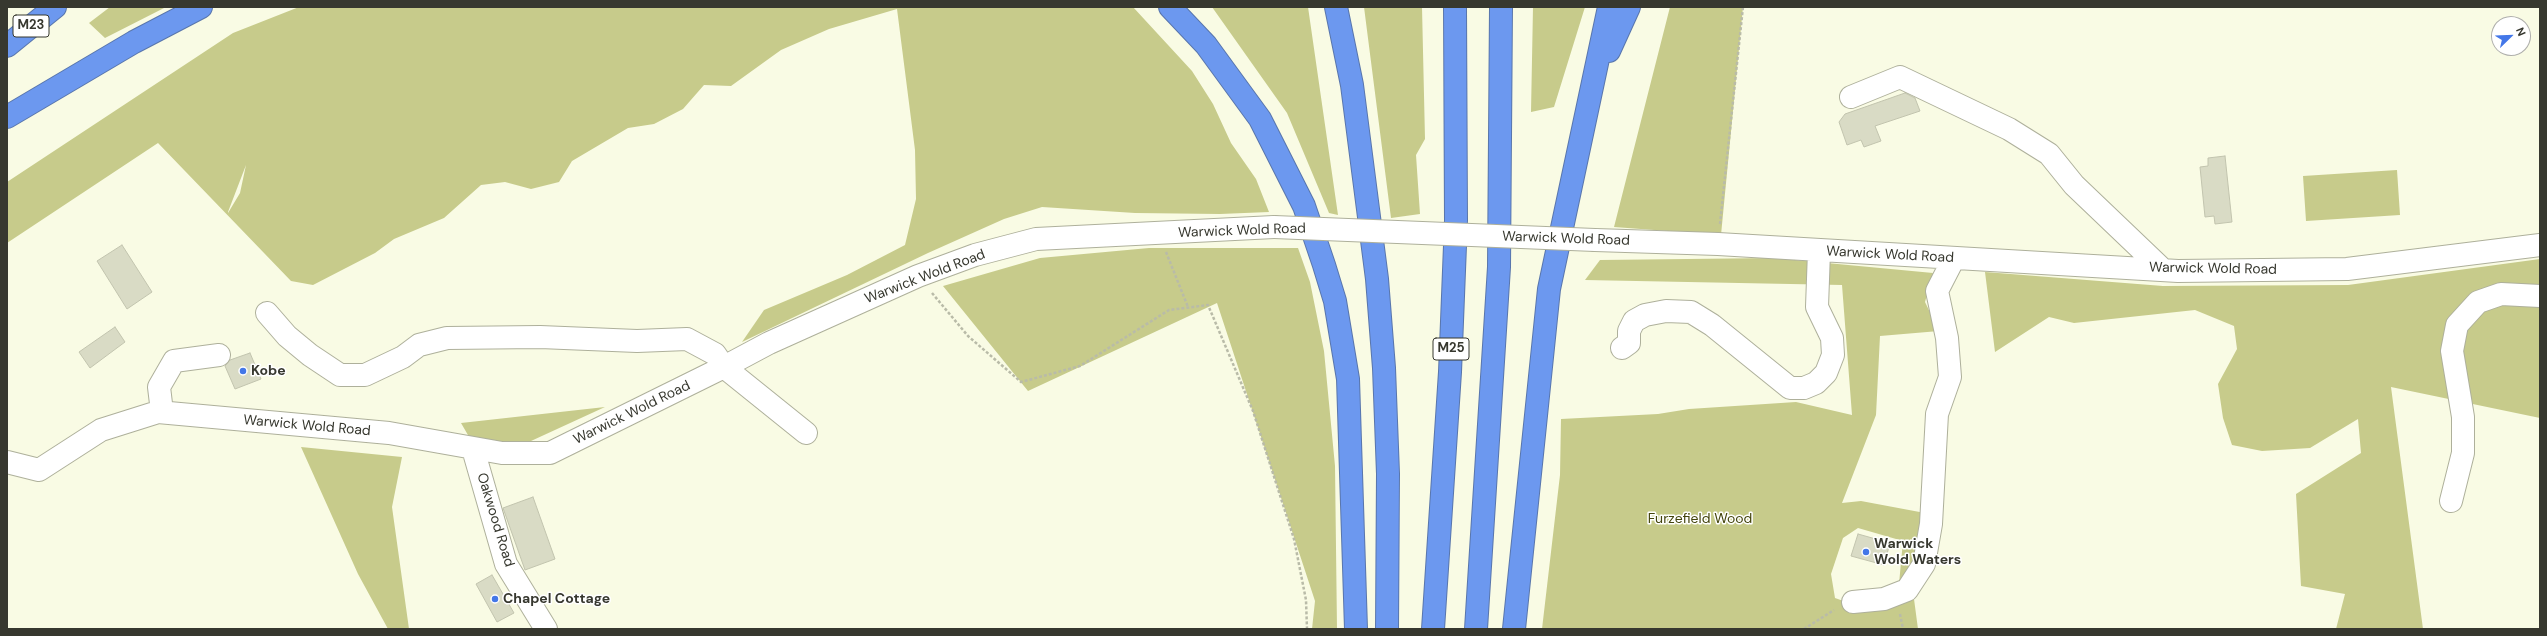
<!DOCTYPE html>
<html>
<head>
<meta charset="utf-8">
<style>
  body { margin:0 }
  #map { position:relative; width:2547px; height:636px; overflow:hidden; background:#f9fbe4; font-family:"DM Sans",sans-serif }
  canvas { display:block }
  .frame { position:absolute; inset:0; border:8px solid #37382f; pointer-events:none }
  .north { position:absolute; left:2491px; top:16px; width:40px; height:40px; box-sizing:border-box; background:#fff; border:1px solid #afafac; border-radius:50%; rotate:67deg; font-size:11px; font-weight:700; line-height:16px; text-align:center; color:#37382f }
  .north::after { content:''; display:block; margin:auto; width:14px; height:18px; background:#4377e8; clip-path:polygon(50% 0,100% 100%,50% 72%,0 100%) }
</style>
</head>
<body>
<div id="map">
<canvas width="2547" height="636"></canvas>
<div class="frame"></div>
<div class="north">N</div>
</div>
<script>
const g = document.querySelector('canvas').getContext('2d');
g.lineJoin = 'round';
function fill(path, color) {
  g.fillStyle = color;
  g.fill(path, 'evenodd');
}
function shape(rows) {
  const path = new Path2D();
  for (const r of rows) {
    path.moveTo(r[0], r[1]);
    for (let i = 2; i < r.length; i += 2) path.lineTo(r[i], r[i + 1]);
  }
  return path;
}
function strokePath(path, color, width, dash) {
  g.strokeStyle = color;
  g.lineWidth = width;
  g.lineCap = dash ? 'butt' : 'round';
  g.setLineDash(dash || []);
  g.stroke(path);
}
function drawText(font, color, halo, rows, align = 'center') {
  g.font = font + ' "DM Sans",sans-serif';
  g.lineWidth = 3;
  g.setLineDash([]);
  g.textBaseline = 'middle';
  g.strokeStyle = halo;
  g.fillStyle = color;
  for (const [text, x, y, turn = 0] of rows) {
    g.save();
    g.translate(x, y);
    g.rotate((+turn || 0) * Math.PI / 180);
    g.textAlign = isNaN(turn) ? turn : align;
    if (halo) g.strokeText(text, 0, 0);
    g.fillText(text, 0, 0);
    g.restore();
  }
}
const green = shape([
  [110,7,166,7,105,38,89,23],
  [299,7,1133,7,1192,71,1213,104,1231,143,1256,179,1269,212,1220,214,1135,213,1042,207,1004,219,928,253,742,342,764,310,847,275,905,245,916,199,915,150,897,9,829,29,781,50,731,86,704,85,683,109,654,124,628,128,572,161,559,182,531,189,505,182,481,185,444,218,394,239,375,253,313,285,291,281,158,143,7,243,7,182,233,33],
  [246,165,240,193,228,213,228,212],
  [1212,7,1308,7,1338,215,1329,213,1287,113],
  [1364,7,1422,7,1425,139,1416,155,1420,214,1391,218],
  [1533,7,1585,7,1554,107,1531,112],
  [1670,7,1743,7,1721,235,1614,227],
  [2397,170,2400,215,2306,221,2303,176],
  [1149,248,1298,248,1310,282,1324,351,1335,466,1337,629,1312,629,1315,601,1217,303,1028,391,943,286,1040,258],
  [1774,258,1933,273,1925,302,1939,331,1880,336,1876,415,1842,503,1861,501,1925,513,1911,574,1899,584,1903,541,1858,528,1843,538,1831,574,1835,598,1866,609,1914,599,1918,629,1542,629,1560,475,1561,419,1658,414,1689,409,1796,402,1852,415,1842,285,1585,280,1600,260],
  [2540,259,2540,418,2391,387,2423,629,2336,629,2345,594,2301,586,2296,494,2361,453,2358,419,2310,448,2262,451,2232,445,2223,418,2218,384,2237,349,2234,326,2195,310,2074,323,2049,317,1995,352,1985,272,2163,286,2348,285],
  [605,407,531,441,472,442,461,423],
  [301,447,402,457,392,507,409,629,388,629,358,574]
]);
const building = shape([
  [1905,93,1915,98,1920,111,1875,126,1881,141,1864,147,1861,140,1847,145,1839,122,1845,114,1905,93],
  [2225,156,2232,222,2215,224,2214,216,2205,217,2200,167,2208,166,2208,158,2225,156],
  [122,245,152,292,127,309,97,261,122,245],
  [115,327,125,342,90,368,79,352,115,327],
  [250,353,261,379,235,389,225,366,230,360,250,353],
  [533,497,555,559,525,570,503,508,533,497],
  [1858,534,1890,543,1884,565,1851,556,1858,534],
  [492,575,514,613,497,622,476,584,492,575]
]);
const path = shape([
  [1720,224,1743,7],
  [1166,252,1188,307],
  [932,293,968,336,1021,382,1080,366,1169,310,1208,305,1253,411,1294,539,1306,600,1307,629],
  [1900,614,1903,629],
  [1804,629,1834,610]
]);
const minor = shape([
  [1851,97,1900,77,2009,129,2049,154,2074,185,2162,269],
  [1595,240,1718,244,2178,271,2347,269,2540,245],
  [267,313,287,336,310,355,340,375,365,375,403,357,419,345,447,338,540,337,637,341,687,339,715,354,724,367,806,433],
  [1622,348,1629,343,1629,331,1634,321,1645,315,1666,311,1691,312,1712,325,1790,388,1804,388,1816,383,1826,373,1833,355,1832,338,1817,307,1819,251],
  [162,412,159,387,174,361,219,355],
  [473,449,506,564,546,629],
  [7,462,39,470,101,430,158,412,389,433,502,453,550,453,724,367,769,343,918,276,975,255,1036,239,1274,227],
  [2451,501,2463,453,2463,417,2452,351,2457,325,2478,302,2501,294,2540,296],
  [1853,602,1884,599,1907,590,1924,564,1931,524,1937,414,1950,377,1947,338,1937,291,1954,258]
]);
const highway = shape([
  [1170,7,1206,45,1260,119,1304,206,1324,265,1335,301,1348,379,1356,629],
  [1336,7,1352,85,1377,279,1384,368,1388,474,1387,629],
  [7,46,55,7],
  [1609,51,1629,7],
  [7,117,134,42,201,7],
  [1433,629,1450,372,1456,220,1455,7],
  [1476,629,1499,267,1501,7],
  [1514,629,1549,289,1609,7]
]);
const minorBridge = shape([
  [1274,227,1595,240]
]);
const markers = [
  [243,371,4,"#4377e8"],
  [1866,552,4,"#4377e8"],
  [495,599,4,"#4377e8"]
];
const shields = [
  [31,26,36],
  [1451,349,36]
];
const shieldNames = [
  ["M23",31,26],
  ["M25",1451,349]
];
const streetNames = [
  ["Warwick Wold Road",1242,231,-2],
  ["Warwick Wold Road",1566,239,2],
  ["Warwick Wold Road",1890,255,3],
  ["Warwick Wold Road",2213,269,1],
  ["Warwick Wold Road",925,277,-21],
  ["Warwick Wold Road",632,413,-26],
  ["Warwick Wold Road",307,426,5],
  ["Oakwood Road",495,520,73]
];
const poiNames = [
  ["Kobe",251,371],
  ["Warwick",1874,544],
  ["Wold Waters",1874,560],
  ["Chapel Cottage",503,599]
];
const parkNames = [
  ["Furzefield Wood",1700,519]
];
fill(green, '#c7cb8b');
fill(building, '#d9dbc5');
strokePath(building, '#c2c4ae', 1);
strokePath(minor, '#aeb09b', 24);
strokePath(highway, '#5976ac', 24);
strokePath(path, '#b9bba8', 2.5, [3, 2]);
strokePath(minor, '#fff', 22);
strokePath(highway, '#6c98ef', 22);
strokePath(minorBridge, '#aeb09b', 24, []);
strokePath(minorBridge, '#fff', 22);
for (const [x, y, r, color] of markers) {
  const dot = new Path2D();
  dot.arc(x, y, r, 0, 2 * Math.PI);
  g.fillStyle = color;
  g.fill(dot);
  strokePath(dot, '#fff', 1.5);
}
for (const [x, y, w] of shields) {
  const box = new Path2D();
  box.roundRect(x - w / 2, y - 11, w, 22, 3);
  g.fillStyle = '#fff';
  g.fill(box);
  strokePath(box, '#37382f', 1);
}
drawText('bold 13px', '#37382f', null, shieldNames);
drawText('14px', '#37382f', '#fff', streetNames);
drawText('bold 14px', '#37382f', '#fff', poiNames, 'left');
drawText('14px', '#43440c', '#fff', parkNames);
</script>
</body>
</html>
